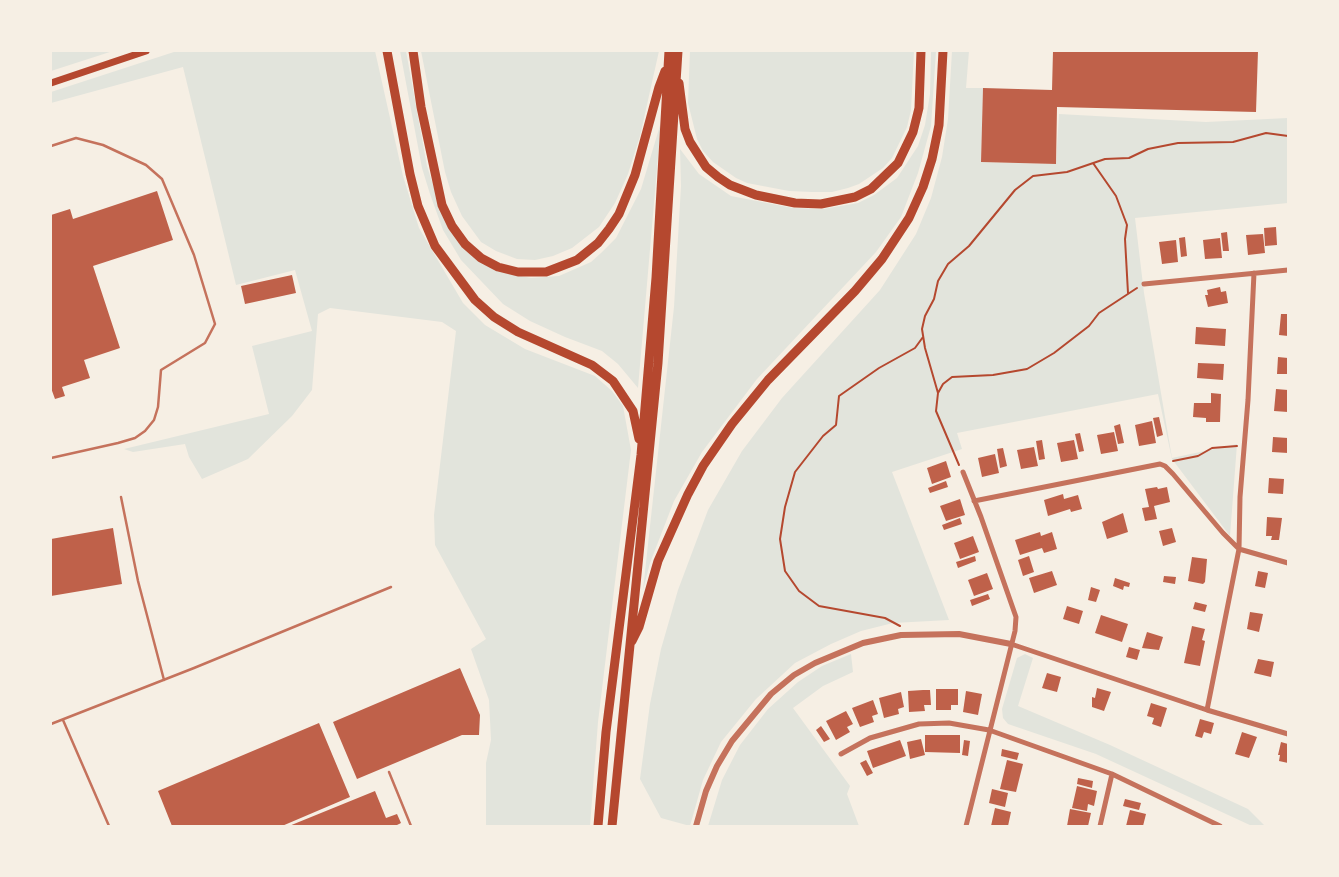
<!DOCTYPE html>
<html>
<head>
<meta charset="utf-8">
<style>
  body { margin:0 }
  #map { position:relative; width:1339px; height:877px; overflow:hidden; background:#f6efe4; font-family:Literata,serif }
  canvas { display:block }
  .frame { position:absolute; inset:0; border:52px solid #f6efe4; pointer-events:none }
</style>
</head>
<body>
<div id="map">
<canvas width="1339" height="877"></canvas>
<div class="frame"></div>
</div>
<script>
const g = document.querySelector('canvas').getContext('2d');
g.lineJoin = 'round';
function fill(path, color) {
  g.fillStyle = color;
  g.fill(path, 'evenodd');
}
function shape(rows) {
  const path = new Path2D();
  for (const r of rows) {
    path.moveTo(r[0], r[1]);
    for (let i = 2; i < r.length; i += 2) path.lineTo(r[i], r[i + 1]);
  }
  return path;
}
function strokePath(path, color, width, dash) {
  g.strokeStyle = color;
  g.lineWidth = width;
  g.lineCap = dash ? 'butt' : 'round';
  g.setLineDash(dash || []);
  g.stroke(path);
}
const green = shape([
  [51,51,113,51,51,71],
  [177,51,375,51,403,176,419,228,463,303,485,325,525,349,595,376,612,391,623,406,631,450,598,722,590,826,486,826,486,763,491,740,489,700,471,649,486,639,435,545,434,515,456,331,442,322,330,308,318,314,312,390,292,416,248,459,202,479,189,457,185,444,133,452,124,449,269,414,252,346,312,331,295,270,236,285,183,67,51,103,51,92],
  [400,51,406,51,427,166,442,213,477,260,506,273,531,278,559,276,591,262,601,253,616,238,641,189,661,122,638,388,618,364,602,351,565,337,530,321,503,304,461,260,443,230,430,194,422,168],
  [421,51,659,51,640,136,628,174,615,203,599,227,572,248,553,256,535,260,517,259,496,251,481,242,462,216,451,192,445,172],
  [690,51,914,51,911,110,907,127,892,158,883,168,859,184,848,188,832,192,812,192,789,191,747,183,736,178,713,162,703,151,697,139,688,103],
  [931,51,936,51,931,126,918,173,901,217,876,252,757,379,702,452,674,501,650,563,643,590,674,307,681,186,680,149,699,174,731,196,793,208,823,209,858,203,874,195,897,178,918,146,925,125,930,94],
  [952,51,969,51,966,88,983,88,981,162,1056,164,1059,114,1206,122,1288,118,1288,203,1135,218,1144,293,1172,458,1237,444,1230,536,1172,459,1158,394,957,433,962,449,892,472,949,620,893,623,861,631,831,644,795,663,756,699,721,742,703,780,690,826,661,818,640,779,650,704,661,649,678,590,708,510,742,451,782,398,880,290,916,234,931,198,942,157,948,119],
  [851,654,853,672,823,686,793,708,850,786,847,794,859,826,708,826,722,780,740,745,768,709,798,682,822,666],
  [1025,654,1033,658,1018,706,1110,745,1248,809,1265,826,1252,826,1096,754,1008,724,1003,718,1002,709,1017,658]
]);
const building = shape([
  [1053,51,1258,51,1256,112,1057,107,1056,164,981,162,983,88,1052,90],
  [157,191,173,240,93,266,120,348,84,360,90,378,62,387,65,396,55,399,51,388,51,215,70,209,73,219],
  [1276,227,1277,245,1265,246,1264,228],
  [1227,232,1229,251,1223,251,1221,233],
  [1263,234,1265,253,1248,255,1246,235],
  [1185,237,1187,256,1181,257,1179,238],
  [1220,238,1222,258,1205,259,1203,240],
  [1176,240,1178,262,1162,264,1159,242],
  [292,275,296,293,245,304,241,286],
  [1220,287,1221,292,1226,291,1228,303,1208,307,1205,295,1208,295,1207,290],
  [1281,314,1288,314,1288,336,1279,335],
  [1196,327,1226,329,1225,346,1195,344],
  [1278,357,1288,358,1288,374,1277,374],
  [1198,363,1224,364,1223,380,1197,378],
  [1276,389,1288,390,1288,412,1274,411],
  [1211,393,1221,394,1220,422,1206,422,1206,418,1193,417,1194,403,1211,403],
  [1159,417,1163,435,1157,437,1153,418],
  [1152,421,1156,443,1139,446,1135,425],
  [1120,424,1124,443,1118,444,1114,426],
  [1114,432,1118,451,1101,454,1097,435],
  [1080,433,1084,451,1079,452,1075,434],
  [1273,437,1288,438,1288,453,1272,452],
  [1042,440,1045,459,1039,460,1036,441],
  [1074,440,1078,459,1061,462,1057,443],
  [1034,447,1038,466,1021,469,1017,450],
  [1003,448,1007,466,1000,468,997,449],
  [995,454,999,473,982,477,978,458],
  [946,461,951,477,932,484,927,468],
  [1269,478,1284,479,1283,494,1268,493],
  [946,481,948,487,930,493,928,488],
  [1157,487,1158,489,1167,487,1170,502,1154,506,1157,519,1145,521,1142,508,1149,507,1145,489],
  [1063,494,1064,499,1078,495,1082,509,1071,512,1070,509,1048,516,1044,500],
  [960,499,965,515,946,521,940,506],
  [1123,513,1128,532,1107,539,1102,522],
  [1267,517,1282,518,1279,540,1271,540,1272,536,1266,536],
  [960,518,962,524,944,530,942,525],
  [113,528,122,584,51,596,51,539],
  [1172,528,1176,542,1163,546,1159,531],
  [1040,532,1041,536,1052,532,1057,549,1044,553,1042,548,1020,555,1015,540],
  [973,536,979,552,960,559,954,543],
  [975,556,976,561,958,568,956,562],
  [1029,556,1034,572,1023,576,1018,560],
  [1192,557,1207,559,1205,582,1203,584,1188,581],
  [1052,571,1057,585,1034,593,1029,578],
  [1258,571,1268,573,1265,588,1255,586],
  [987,573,993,589,974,596,968,580],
  [1164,576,1176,577,1175,584,1163,582],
  [1115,578,1130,583,1129,587,1124,586,1123,590,1113,586],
  [1091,587,1100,590,1096,602,1088,600],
  [988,594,990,599,972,606,970,600],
  [1195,602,1207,605,1205,612,1193,609],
  [1067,606,1083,611,1079,624,1063,619],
  [1250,612,1263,614,1259,632,1247,629],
  [1101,615,1128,624,1122,642,1095,633],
  [1192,626,1205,629,1202,640,1205,641,1200,666,1184,663],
  [1147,632,1163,637,1159,650,1142,648],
  [1129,647,1140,650,1137,660,1126,657],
  [1258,659,1274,662,1271,677,1254,673],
  [460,668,480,715,479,735,462,735,357,779,333,722],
  [1047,673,1061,677,1057,692,1042,688],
  [1097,688,1111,692,1104,711,1092,707,1092,697,1095,698],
  [936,689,958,689,958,705,951,705,951,710,936,710],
  [923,690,930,690,931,705,924,705,925,711,909,712,908,691],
  [966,691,982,694,978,715,963,712],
  [901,692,904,707,898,709,899,714,884,718,879,698],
  [873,700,878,714,872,716,874,722,860,727,852,708],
  [1151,703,1167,708,1161,727,1152,724,1154,718,1147,716],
  [846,711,853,724,847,727,850,732,836,740,826,721],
  [1200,719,1214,723,1211,734,1204,732,1202,738,1195,736],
  [319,723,350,797,282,826,172,826,158,791],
  [821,726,830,739,824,742,816,730],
  [1242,732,1257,737,1249,758,1235,754],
  [925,735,960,735,960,753,925,752],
  [921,739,925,755,910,759,907,742],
  [900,740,906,756,873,768,867,751],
  [964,740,970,741,968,756,962,755],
  [1281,742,1288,744,1288,763,1279,761,1280,755,1278,755],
  [1002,749,1019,753,1017,760,1001,756],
  [866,760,873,773,867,776,860,763],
  [1007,760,1023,764,1016,792,1000,789],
  [1078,778,1093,781,1092,788,1077,784],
  [1077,786,1097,791,1094,806,1088,804,1087,811,1072,808],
  [992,789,1008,793,1005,807,989,803],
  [375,791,386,818,397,814,401,823,395,826,289,826],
  [1125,799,1141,803,1139,810,1123,806],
  [995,808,1011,812,1008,826,991,826],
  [1070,809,1091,813,1088,826,1067,826],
  [1130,810,1146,814,1143,826,1126,826]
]);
const path = shape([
  [1093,163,1116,196,1127,225,1125,239,1128,293],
  [938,393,925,348,922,329,925,316,934,299,938,281,948,264,969,246,1015,190,1033,176,1067,172,1105,159,1129,158,1148,149,1178,143,1233,142,1266,133,1288,136],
  [1173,461,1198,456,1212,448,1237,446],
  [959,465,936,411,938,393,943,384,952,377,993,375,1027,369,1054,353,1089,326,1099,313,1137,288],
  [900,626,885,618,819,606,799,591,785,571,780,539,785,507,795,472,823,436,836,425,839,396,879,368,915,348,923,337]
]);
const service = shape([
  [51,146,76,138,103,145,146,165,162,179,194,255,215,324,205,343,161,370,158,407,154,420,145,431,135,438,118,443,51,458],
  [121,497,138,581,164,680],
  [63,720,109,826],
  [51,724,194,668,391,587],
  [389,772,411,826]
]);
const minor = shape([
  [1144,284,1288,270],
  [963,472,981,517,1016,617,1015,631,966,826],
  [974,501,1160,464,1165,466,1173,474,1223,533,1239,549,1288,563],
  [1011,644,1207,710,1288,734],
  [1207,710,1239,549,1240,497,1248,400,1254,273],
  [841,754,870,738,919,724,949,723,989,730,1112,774,1220,826],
  [1100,826,1112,774]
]);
const tertiary = shape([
  [696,826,706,791,717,766,732,741,771,694,794,675,815,663,863,643,901,635,959,634,1011,644]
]);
const secondary = shape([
  [51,83,146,51]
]);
const trunk = shape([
  [387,51,410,174,418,206,435,246,475,300,494,317,518,332,592,365,613,381,633,411,639,439],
  [413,51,421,107,442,205,452,226,465,244,481,258,498,267,518,272,546,272,577,260,598,243,609,229,619,214,635,175,659,87,665,71],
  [679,83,685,129,690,142,706,167,718,177,730,185,756,195,795,203,821,204,855,197,871,189,898,163,913,132,919,108,921,51],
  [632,641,639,627,658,561,688,494,703,466,732,424,768,380,855,291,882,259,909,218,923,187,932,159,939,125,943,51],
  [598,826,606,732,641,455,656,278,669,51],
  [612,826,658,363,678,51]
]);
fill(green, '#e2e4dc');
fill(building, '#bf614a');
strokePath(path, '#b5482f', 2);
strokePath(service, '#c5725c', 2.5);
strokePath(minor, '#c5725c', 5);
strokePath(tertiary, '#c5725c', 6);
strokePath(secondary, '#b5482f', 7);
strokePath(trunk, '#b5482f', 9);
</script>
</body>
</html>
